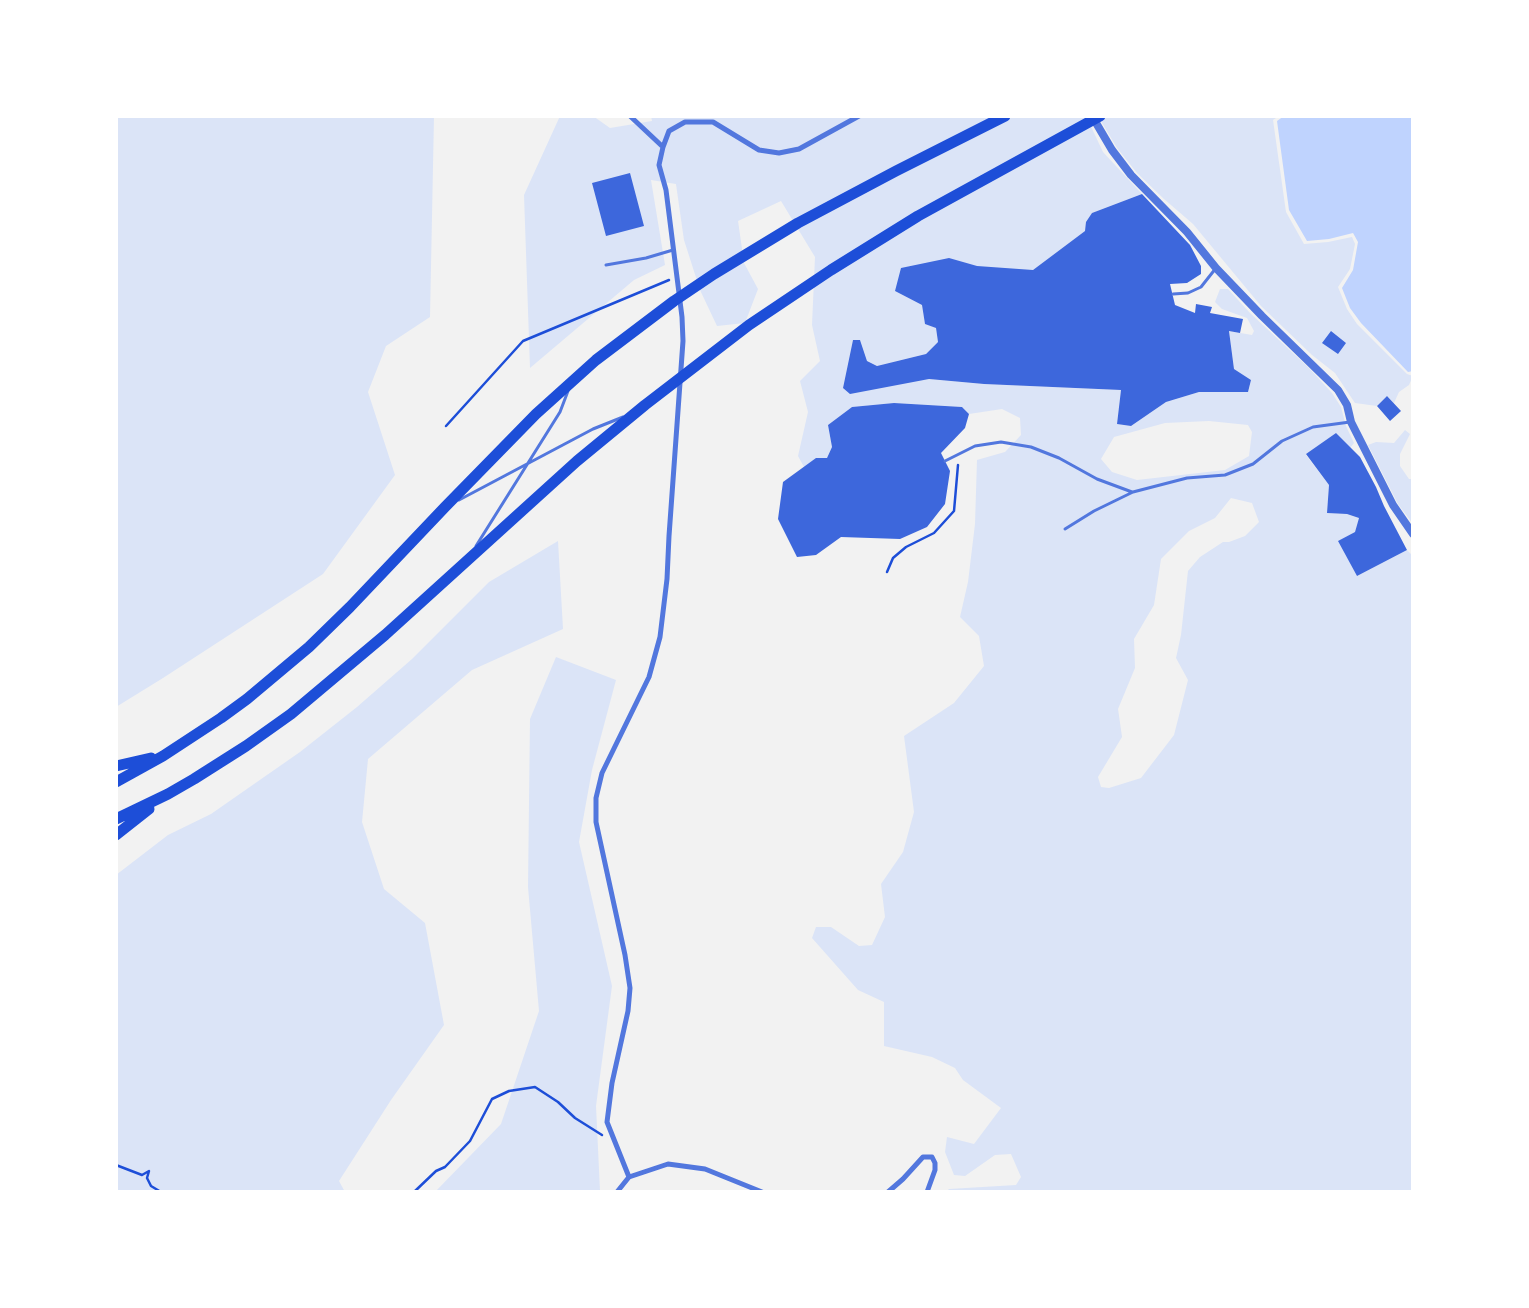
<!DOCTYPE html>
<html>
<head>
<meta charset="utf-8">
<style>
  body { margin:0 }
  #map { position:relative; width:1529px; height:1308px; overflow:hidden; background:#f2f2f2; font-family:"Sofia Sans Condensed",sans-serif }
  canvas { display:block }
  .frame { position:absolute; inset:0; border:118px solid #fff; pointer-events:none }
</style>
</head>
<body>
<div id="map">
<canvas width="1529" height="1308"></canvas>
<div class="frame"></div>
</div>
<script>
const g = document.querySelector('canvas').getContext('2d');
g.lineJoin = 'round';
function fill(path, color) {
  g.fillStyle = color;
  g.fill(path, 'evenodd');
}
function shape(rows) {
  const path = new Path2D();
  for (const r of rows) {
    path.moveTo(r[0], r[1]);
    for (let i = 2; i < r.length; i += 2) path.lineTo(r[i], r[i + 1]);
  }
  return path;
}
function strokePath(path, color, width, dash) {
  g.strokeStyle = color;
  g.lineWidth = width;
  g.lineCap = dash ? 'butt' : 'round';
  g.setLineDash(dash || []);
  g.stroke(path);
}
const green = shape([
  [116,116,434,116,430,317,386,346,368,392,395,475,323,574,163,678,116,707],
  [560,116,593,116,610,128,652,121,651,116,1086,116,1103,152,1142,194,1092,213,1085,231,1033,270,895,291,922,305,925,323,936,328,938,342,926,354,877,366,867,361,860,340,853,340,843,388,929,379,984,384,1121,390,1117,424,1131,426,1166,402,1199,392,1248,392,1251,380,1234,369,1229,331,1252,335,1254,331,1247,318,1222,309,1215,302,1220,289,1228,289,1250,313,1309,368,1332,393,1341,407,1346,426,1354,443,1350,448,1336,433,1306,455,1329,485,1327,513,1347,514,1359,518,1355,532,1339,541,1357,576,1407,550,1413,556,1413,1192,946,1192,949,1189,1016,1185,1021,1177,1011,1154,995,1155,965,1176,954,1175,945,1152,947,1137,974,1144,1001,1108,963,1080,955,1068,932,1057,884,1046,884,1002,858,990,812,938,816,927,831,927,859,946,872,945,885,917,881,884,903,852,914,812,904,736,954,703,984,666,979,636,960,617,968,582,975,524,977,460,1005,452,1021,435,1020,418,1002,409,969,414,962,407,894,403,852,407,828,425,832,447,827,458,804,467,798,456,808,412,800,381,820,361,812,325,815,257,781,201,738,221,744,263,758,289,745,323,717,326,700,290,684,240,676,184,651,180,665,265,634,280,530,368,524,195],
  [1209,421,1248,425,1252,432,1249,456,1225,470,1137,480,1112,472,1101,459,1114,437,1165,423],
  [1231,498,1252,503,1259,522,1245,536,1229,542,1223,542,1200,557,1188,571,1181,635,1176,658,1188,680,1174,735,1141,778,1109,788,1101,787,1098,777,1122,737,1118,709,1135,668,1134,639,1154,605,1161,559,1189,531,1215,518],
  [1098,116,1279,116,1273,120,1286,212,1304,244,1328,242,1352,237,1355,244,1350,269,1338,287,1347,309,1357,324,1407,374,1413,376,1409,385,1399,392,1394,403,1387,396,1377,406,1355,403,1335,373,1312,355,1261,306,1193,224,1164,199,1137,173,1117,148],
  [1405,430,1410,434,1400,454,1400,466,1409,479,1413,479,1413,524,1398,504,1368,445,1376,442,1394,443],
  [558,541,563,629,472,670,368,759,362,822,384,889,425,923,444,1025,391,1100,339,1181,345,1192,116,1192,116,875,168,835,211,814,300,752,357,707,412,659,489,582],
  [556,657,616,680,592,770,579,842,612,986,596,1106,600,1191,435,1192,501,1124,539,1011,528,887,530,719]
]);
const water = shape([
  [1284,116,1413,116,1413,371,1408,372,1361,323,1350,308,1342,288,1353,270,1358,242,1353,233,1329,239,1307,241,1289,210,1277,121]
]);
const building = shape([
  [630,173,644,226,606,236,592,183],
  [1142,194,1190,245,1201,266,1201,274,1187,283,1170,284,1175,305,1195,313,1196,304,1212,307,1210,313,1243,319,1240,333,1229,331,1234,369,1251,380,1248,392,1199,392,1166,402,1131,426,1117,424,1121,390,984,384,929,379,850,394,843,388,853,340,860,340,867,361,877,366,926,354,938,342,936,328,925,324,922,305,895,291,901,268,949,258,977,266,1033,270,1085,231,1086,222,1092,213],
  [1331,331,1346,343,1338,354,1322,343],
  [1387,396,1401,411,1390,421,1377,406],
  [894,403,962,407,969,414,965,428,941,453,950,471,945,504,927,527,900,539,841,537,816,555,797,557,778,519,783,482,816,458,827,458,832,447,828,425,852,407],
  [1336,433,1360,457,1376,487,1384,506,1407,550,1357,576,1338,541,1355,532,1359,518,1347,514,1327,513,1329,485,1306,454]
]);
const path = shape([
  [446,426,523,341,669,280],
  [887,572,893,558,906,547,934,533,954,511,958,465],
  [116,1165,142,1175,149,1171,147,1178,151,1186,161,1192],
  [414,1192,436,1171,445,1167,470,1141,492,1099,509,1091,535,1087,558,1102,575,1118,602,1135]
]);
const service = shape([
  [606,265,646,258,673,250],
  [1173,294,1188,293,1201,287,1216,268],
  [945,461,975,446,1001,442,1031,447,1059,458,1097,479,1132,492],
  [459,500,593,429,623,417],
  [1065,529,1094,511,1133,492,1187,478,1225,475,1253,464,1282,441,1313,427,1350,422],
  [476,546,560,412,568,391]
]);
const minor = shape([
  [630,116,663,147],
  [629,1177,607,1122,612,1083,628,1011,630,988,625,955,596,822,596,798,602,773,649,677,660,637,667,579,669,536,683,341,682,317,666,190,659,165,663,147,669,131,685,122,713,122,759,150,779,153,799,149,859,116],
  [617,1192,629,1177,668,1164,705,1169,762,1192],
  [888,1192,903,1179,923,1157,932,1157,935,1163,935,1170,927,1192]
]);
const tertiary = shape([
  [1092,116,1112,150,1131,175,1187,232,1216,268,1262,316,1338,390,1347,405,1351,422,1393,505,1413,534]
]);
const motorway = shape([
  [116,766,151,758],
  [116,782,163,756,221,718,247,699,309,647,350,607,445,507,536,414,596,360,674,301,714,274,798,223,896,171,1005,116],
  [116,819,168,794,194,779,246,746,291,714,385,635,577,461,645,405,749,325,831,270,918,216,1100,116],
  [116,835,149,809]
]);
fill(green, '#dbe4f7');
fill(water, '#bfd3fe');
fill(building, '#3d67dc');
strokePath(path, '#1d4ed8', 2.5);
strokePath(service, '#5277de', 3);
strokePath(minor, '#5277de', 5);
strokePath(tertiary, '#5277de', 8);
strokePath(motorway, '#1d4ed8', 11);
</script>
</body>
</html>
